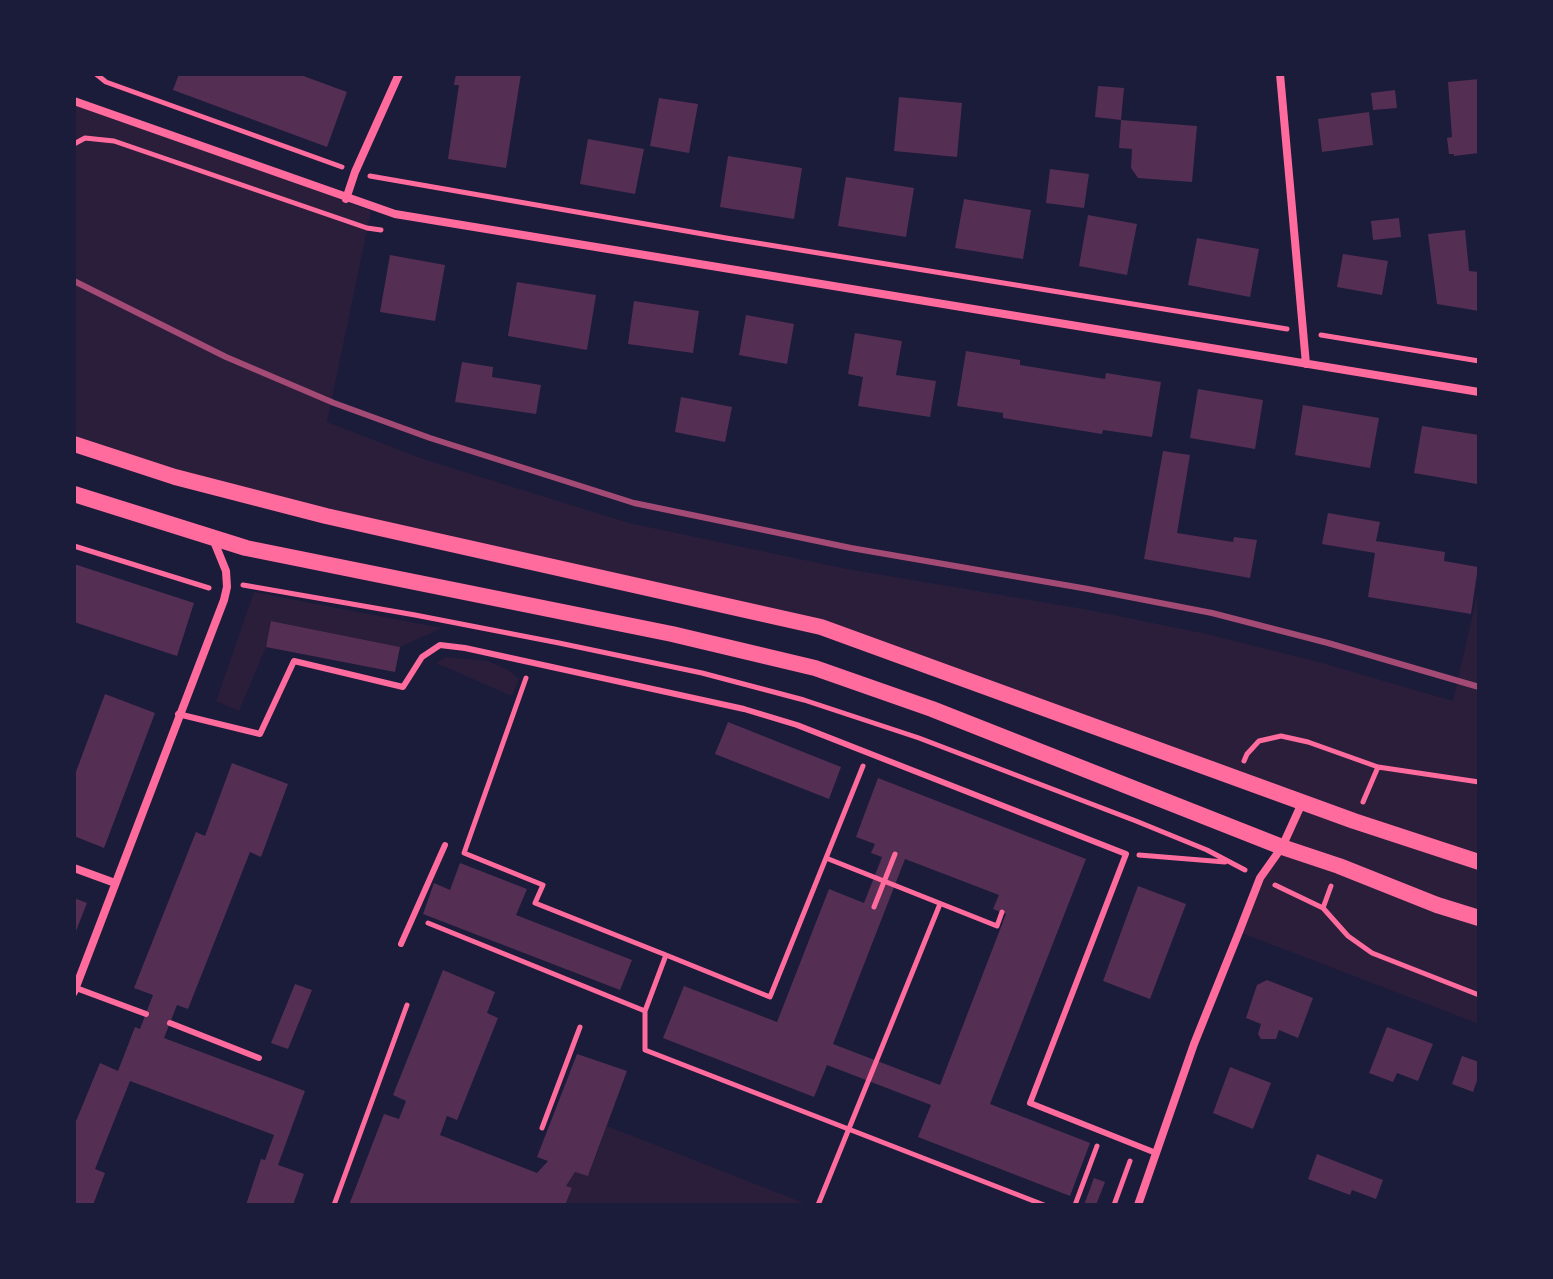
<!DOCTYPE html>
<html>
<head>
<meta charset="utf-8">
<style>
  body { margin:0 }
  #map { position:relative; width:1553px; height:1279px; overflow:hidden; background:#1b1b3a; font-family:Commissioner,sans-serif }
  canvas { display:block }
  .frame { position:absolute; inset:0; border:76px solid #1b1b3a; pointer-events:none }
</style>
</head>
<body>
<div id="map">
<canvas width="1553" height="1279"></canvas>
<div class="frame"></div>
</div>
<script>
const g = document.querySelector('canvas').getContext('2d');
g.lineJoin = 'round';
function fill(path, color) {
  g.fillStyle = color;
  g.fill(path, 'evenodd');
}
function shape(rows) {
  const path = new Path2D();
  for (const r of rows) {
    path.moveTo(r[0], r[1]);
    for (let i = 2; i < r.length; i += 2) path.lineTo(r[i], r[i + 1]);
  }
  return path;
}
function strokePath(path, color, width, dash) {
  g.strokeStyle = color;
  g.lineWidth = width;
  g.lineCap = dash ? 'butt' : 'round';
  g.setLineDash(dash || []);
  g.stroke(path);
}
const green = shape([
  [74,101,371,211,327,422,426,460,629,523,847,569,1084,609,1207,634,1322,663,1453,701,1479,587,1479,1024,1239,932,1260,878,1302,803,821,627,526,559,74,444],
  [254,592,442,628,400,647,272,621,266,647,239,711,216,701],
  [446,657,488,661,508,670,519,679,512,696,436,663],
  [607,1126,809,1205,565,1205,572,1188,566,1186,575,1172,589,1175]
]);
const building = shape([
  [179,74,298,74,347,92,327,147,173,90],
  [456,74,521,74,506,168,448,159,459,85,454,85],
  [1479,79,1479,153,1454,156,1454,154,1449,154,1447,138,1452,137,1448,82],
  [1098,86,1124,88,1121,120,1095,117],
  [1395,90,1397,108,1373,110,1371,93],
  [899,97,962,103,957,157,894,151],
  [659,98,698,104,689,153,650,146],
  [1369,112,1373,145,1322,152,1318,119],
  [1121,120,1197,126,1192,182,1138,178,1131,168,1132,149,1119,148],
  [588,139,644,149,635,194,580,184],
  [728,156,802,168,794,219,720,207],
  [1050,169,1089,174,1084,208,1046,203],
  [846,177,914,188,906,237,838,226],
  [964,199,1031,210,1023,259,955,248],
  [1088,215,1137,224,1127,275,1079,266],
  [1399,218,1401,237,1373,240,1371,221],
  [1465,230,1469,271,1479,272,1479,311,1437,304,1428,234],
  [1197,238,1259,249,1250,297,1188,285],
  [1343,254,1388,261,1382,295,1337,287],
  [390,255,445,265,435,321,380,312],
  [517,282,596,295,587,350,508,336],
  [634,301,699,311,693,353,628,344],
  [746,315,794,324,787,364,739,355],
  [855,333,902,341,896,375,936,381,930,417,858,406,863,377,848,374],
  [966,351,1020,360,1020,365,1105,379,1106,373,1161,382,1152,437,1103,430,1102,434,1003,418,1003,413,957,406],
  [462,362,493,367,492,377,541,385,536,414,455,402],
  [1198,389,1263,400,1255,449,1190,438],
  [681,397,732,407,725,442,675,432],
  [1303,405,1379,418,1370,468,1295,455],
  [1422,426,1479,435,1477,484,1414,473],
  [1163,451,1190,455,1177,533,1233,542,1234,537,1257,540,1250,578,1144,559],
  [1328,513,1380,522,1376,541,1445,552,1444,561,1478,567,1471,614,1368,597,1375,553,1322,544],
  [74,564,194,603,177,656,74,622],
  [271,621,400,647,395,672,266,647],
  [105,694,155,713,104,848,74,836,74,777],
  [728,722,841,767,829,799,715,754],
  [232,763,288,784,261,857,250,852,188,1009,177,1005,164,1038,305,1091,278,1165,304,1174,293,1205,246,1205,261,1159,265,1160,274,1135,130,1081,95,1169,105,1173,93,1205,74,1205,74,1126,100,1063,118,1071,135,1027,140,1029,153,995,134,988,196,832,205,836],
  [878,778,1086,859,990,1104,1090,1143,1070,1196,918,1137,931,1105,827,1065,814,1097,663,1038,684,986,777,1022,829,889,864,903,882,857,871,853,875,844,856,837],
  [905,859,999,895,993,909,1006,914,940,1085,833,1044],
  [460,863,527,889,516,915,632,960,620,990,423,914,434,883,450,890],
  [1138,886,1186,904,1150,999,1103,981],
  [74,898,87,903,74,936],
  [443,970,495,992,487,1013,498,1018,457,1120,447,1116,440,1135,537,1173,548,1161,537,1157,577,1054,627,1071,588,1176,575,1172,566,1186,572,1188,565,1205,349,1205,384,1114,399,1119,406,1101,393,1095],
  [1267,980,1313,998,1298,1038,1279,1030,1276,1039,1261,1039,1258,1034,1261,1024,1246,1018,1257,985],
  [295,984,312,990,288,1049,271,1043],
  [1387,1027,1433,1044,1418,1081,1397,1073,1393,1082,1369,1073],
  [1462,1056,1479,1062,1479,1075,1473,1092,1452,1084],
  [1230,1067,1271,1083,1253,1129,1213,1113],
  [1317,1154,1383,1180,1376,1199,1352,1190,1350,1195,1308,1179],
  [1094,1178,1105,1182,1096,1205,1084,1205]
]);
const path = shape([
  [96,74,106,82,342,167],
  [74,144,85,138,114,141,367,228,381,230],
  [370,176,726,238,1287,329],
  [1321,335,1479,361],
  [74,546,209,588],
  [243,585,415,615,559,643,702,673,804,700,919,738,1136,821,1207,850,1245,870],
  [526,678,464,853,543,885,535,903,666,955],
  [1244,761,1247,754,1259,741,1281,736,1308,742,1378,767,1479,782],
  [863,766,826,858,997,926,1002,912],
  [1363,802,1378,767],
  [1139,855,1225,862],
  [1275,885,1323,908,1348,936,1372,953,1479,995],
  [874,907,895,854],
  [1323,908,1331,886],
  [428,923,645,1011,666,955,770,997,826,858],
  [645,1011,645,1050,1044,1205],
  [542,1128,580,1027],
  [334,1205,407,1005],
  [818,1205,940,904],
  [1075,1205,1097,1146],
  [1114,1205,1130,1161]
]);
const service = shape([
  [178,714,260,734,294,661,403,687,422,657,440,645,465,648,744,709,797,725,1126,854,1030,1103,1156,1153],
  [401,944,445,845],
  [76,988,146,1014],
  [170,1023,259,1058]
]);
const minor = shape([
  [1280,74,1306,364],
  [74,101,395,214,1479,392],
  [346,199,355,172,399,74],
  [74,868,115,883],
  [74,992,224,600,227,587,226,571,213,539],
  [1138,1205,1194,1044,1239,932,1260,878,1282,847,1302,803]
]);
const secondary = shape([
  [74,444,175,477,326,516,821,627,1354,821,1479,862],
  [74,494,246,548,672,634,815,668,932,709,1282,847,1339,866,1437,905,1479,918]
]);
const rail = shape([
  [74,281,226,357,334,403,430,438,634,503,851,548,1088,589,1212,613,1328,643,1479,687]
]);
fill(green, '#2a1e3b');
fill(building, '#542f53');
strokePath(path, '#ff6b9d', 5);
strokePath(service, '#ff6b9d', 6);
strokePath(minor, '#ff6b9d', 8);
strokePath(secondary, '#ff6b9d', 16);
strokePath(rail, '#a44b75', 6);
</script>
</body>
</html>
